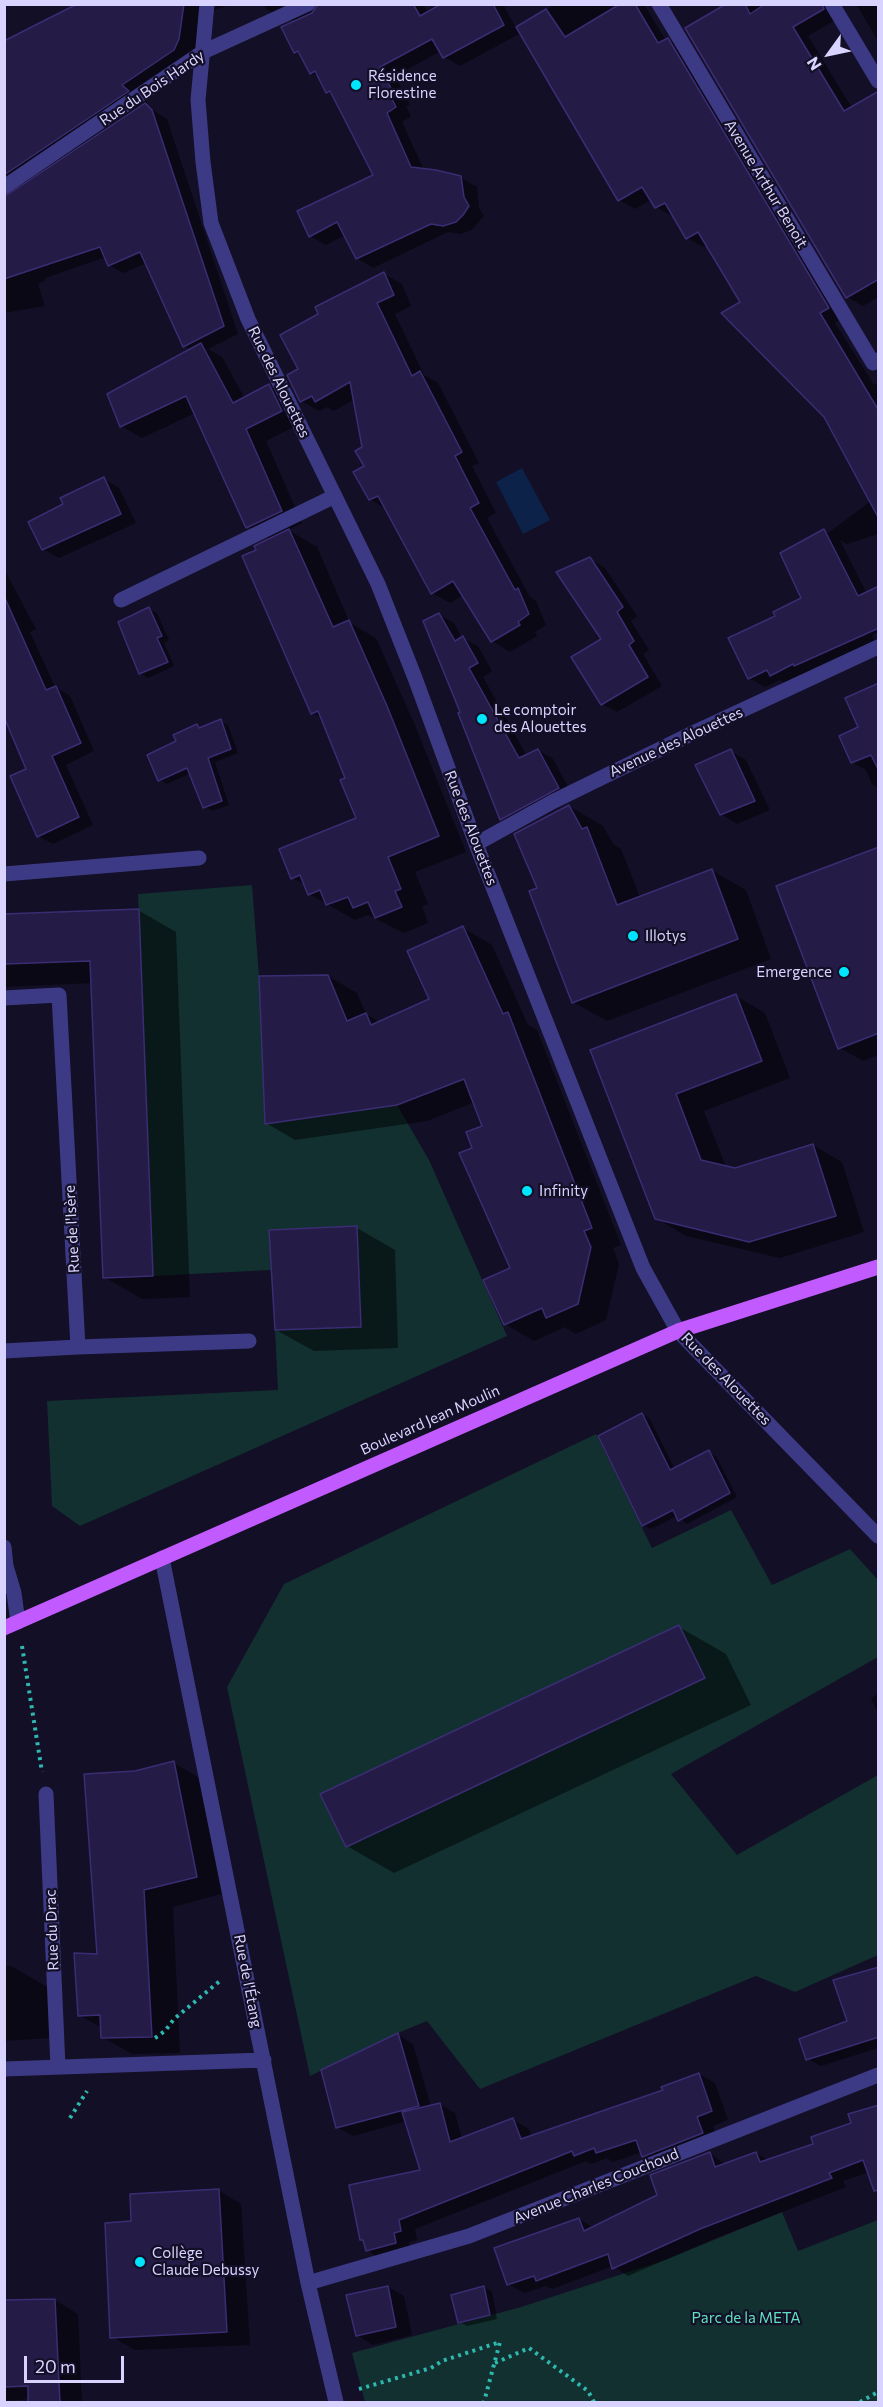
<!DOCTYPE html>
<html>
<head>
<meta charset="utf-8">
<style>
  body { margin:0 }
  #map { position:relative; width:883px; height:2407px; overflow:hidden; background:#130f26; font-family:Commissioner,sans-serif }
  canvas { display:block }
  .frame { position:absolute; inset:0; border:6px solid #d9d4ff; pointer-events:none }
  .north { position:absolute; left:799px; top:24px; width:60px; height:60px; -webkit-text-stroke:4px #130f26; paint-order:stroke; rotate:237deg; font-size:16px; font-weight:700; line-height:24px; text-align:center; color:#d9d4ff }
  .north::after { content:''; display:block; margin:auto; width:21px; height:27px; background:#d9d4ff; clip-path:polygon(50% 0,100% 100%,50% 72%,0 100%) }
  .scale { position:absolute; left:24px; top:2356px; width:100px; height:27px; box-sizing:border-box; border:3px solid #d9d4ff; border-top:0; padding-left:8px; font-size:18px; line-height:21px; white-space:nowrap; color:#d9d4ff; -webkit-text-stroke:4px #130f26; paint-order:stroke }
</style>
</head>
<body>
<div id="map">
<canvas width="883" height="2407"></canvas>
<div class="frame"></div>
<div class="north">N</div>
<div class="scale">20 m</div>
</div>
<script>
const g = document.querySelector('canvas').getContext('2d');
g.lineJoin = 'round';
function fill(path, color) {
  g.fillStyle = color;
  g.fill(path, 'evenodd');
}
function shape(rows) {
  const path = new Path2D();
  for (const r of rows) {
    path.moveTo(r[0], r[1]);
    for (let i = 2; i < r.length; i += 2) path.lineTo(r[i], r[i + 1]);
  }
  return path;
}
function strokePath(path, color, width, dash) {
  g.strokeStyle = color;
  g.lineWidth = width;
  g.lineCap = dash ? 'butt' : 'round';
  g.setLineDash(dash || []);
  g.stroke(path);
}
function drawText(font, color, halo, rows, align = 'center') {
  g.font = font + ' Commissioner,sans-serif';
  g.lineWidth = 4.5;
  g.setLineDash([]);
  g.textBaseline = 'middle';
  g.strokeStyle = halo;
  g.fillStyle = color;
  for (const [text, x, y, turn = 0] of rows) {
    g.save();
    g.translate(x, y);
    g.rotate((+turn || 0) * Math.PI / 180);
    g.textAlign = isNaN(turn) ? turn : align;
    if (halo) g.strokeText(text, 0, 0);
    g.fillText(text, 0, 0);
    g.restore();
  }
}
const green = shape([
  [252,885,259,976,265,1123,397,1105,429,1160,507,1336,80,1526,52,1506,47,1401,278,1390,275,1330,361,1326,357,1226,270,1230,271,1270,153,1276,138,894],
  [596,1434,652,1548,731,1510,772,1585,850,1549,878,1580,878,1657,671,1774,737,1855,878,1775,878,1955,795,1992,756,1976,480,2089,427,2021,398,2033,310,2076,227,1687,284,1584],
  [782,2212,798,2251,878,2220,878,2402,365,2402,352,2353,521,2307,665,2260]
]);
const water = shape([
  [522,468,550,520,523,534,496,482]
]);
const shadow = shape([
  [93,4,232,4,204,14,199,51,141,98,148,103,145,105,167,119,238,334,208,349,222,357,245,399,269,386,290,398,302,423,266,441,302,523,288,530,317,547,350,623,376,638,414,723,466,852,415,872,428,904,422,906,428,923,404,933,368,915,355,920,309,894,306,885,292,878,358,818,347,779,322,718,313,713,258,551,270,540,248,527,195,413,142,438,121,426,192,350,184,346,147,263,123,273,109,265,106,257,45,278,46,280,38,284,45,306,4,313,4,213,21,189,4,180,4,39,8,41],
  [264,4,317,4,319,9,305,16,311,19,339,4,423,4,427,10,437,4,503,4,516,28,556,4,644,4,666,41,668,39,684,49,844,317,835,323,874,385,878,383,878,534,847,544,840,540,867,594,878,588,878,632,872,635,877,645,787,684,780,680,765,687,749,678,777,617,803,599,824,531,828,533,871,501,825,416,742,302,708,245,703,247,687,238,674,215,672,216,656,207,651,200,635,209,619,200,521,33,460,66,444,57,441,51,395,76,410,105,406,106,411,116,402,122,424,170,461,178,477,187,479,208,484,216,472,230,460,234,448,232,373,268,357,258,345,235,326,245,310,236,375,176,334,96,327,92,320,78,311,73,302,55,295,52,296,22,291,19,287,21,266,9],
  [729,4,843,4,839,9,839,18,808,36,852,108,878,92,878,297,863,306,847,297],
  [853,4,878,4,878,41,858,7],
  [384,274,402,284,411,306,395,314,424,375,438,383,479,463,472,466,496,513,487,518,530,597,536,601,546,625,535,632,537,636,510,652,492,641,463,595,450,603,432,593,386,509,370,499,355,399,334,411,327,407,319,411,301,401,300,370,320,314],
  [104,479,119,488,136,523,59,558,43,549,65,505],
  [590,559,605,568,637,616,631,621,649,650,643,654,662,686,617,712,602,704,604,639],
  [4,569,36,629,30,632,55,687,70,696,94,751,66,765,93,825,53,844,38,836,28,769,4,713],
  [149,609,157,613,169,640,164,643,174,666,148,678,140,673],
  [439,615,454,623,462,638,478,646,492,671,483,677,527,756,538,750,553,759,573,796,516,827,501,819,462,712],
  [878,685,878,788,872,784,866,770,852,762,860,728],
  [220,721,228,725,238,753,215,762,229,805,212,811,205,806,191,773,167,784,160,780,197,726,202,729],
  [730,751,746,760,770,810,737,824,721,814],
  [569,806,603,826,613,844,621,849,640,897,711,870,746,890,771,959,607,1021,573,1002,539,888],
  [878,869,878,1055,863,1061,840,1048],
  [138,910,176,932,190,1297,142,1299,104,1277,92,983,4,987,4,915],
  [463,928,492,945,528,1025,537,1030,621,1245,613,1248,619,1264,606,1320,576,1334,565,1327,534,1341,505,1324,512,1268,474,1149,484,1126,475,1102,427,1121,295,1140,266,1123,328,976,357,993,366,1014,381,1023,431,1000],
  [736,996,765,1013,790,1078,704,1111,726,1167,735,1169,813,1145,842,1162,864,1232,780,1258,686,1236,656,1218,592,1051],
  [357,1228,395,1250,398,1348,314,1351,276,1330],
  [642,1414,650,1419,675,1470,708,1452,716,1456,737,1497,687,1524,677,1516,651,1529,643,1525],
  [4,1491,6,1523,4,1523],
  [679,1627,726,1654,751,1705,394,1873,347,1846],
  [878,1694,878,1713,871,1698],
  [174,1763,203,1780,225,1893,173,1907,180,2053,132,2054,102,2037,102,2028,79,2015,98,1956,135,1773],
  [4,1966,11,1966,49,1988,50,2038,4,2041],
  [878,1969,878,2048,821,2066,808,2059,849,2022],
  [398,2035,413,2044,431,2106,439,2104,455,2113,462,2139,513,2120,529,2129,532,2137,664,2091,699,2074,715,2083,728,2120,713,2126,718,2142,659,2165,644,2156,642,2152,613,2162,607,2158,591,2164,586,2161,415,2229,417,2240,409,2242,411,2252,383,2260,367,2250,365,2241,362,2239,422,2171,407,2121,353,2136,337,2127],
  [853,2124,878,2169,843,2181,846,2187,716,2238,628,2276,613,2266,552,2289,546,2286,524,2293,508,2284,579,2219,594,2228,659,2196,710,2153,726,2165,756,2153,769,2161,815,2144],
  [218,2190,241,2204,250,2345,135,2350,112,2337],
  [388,2287,404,2296,412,2335,373,2345,357,2335],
  [484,2287,492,2292,497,2319,467,2326,459,2322],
  [55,2300,78,2314,82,2402,30,2402,30,2399,4,2401,4,2302]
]);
const building = shape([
  [77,4,184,4,179,39,174,50,122,85,129,91,4,175,4,41,77,4],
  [318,4,413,4,420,16,441,4,493,4,504,25,443,58,432,39,380,67,395,96,391,97,396,107,387,113,411,167,436,170,461,176,464,197,469,206,463,215,456,222,443,226,431,224,356,259,337,222,309,237,297,211,373,175,330,91,326,93,315,71,310,74,298,51,294,53,281,27,312,13,318,4],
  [620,4,635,4,658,43,668,38,829,308,820,313,879,411,879,519,824,417,721,313,740,302,698,232,686,239,665,203,655,208,642,187,618,201,516,27,546,9,565,37,620,4],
  [726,4,745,4,750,14,765,4,822,4,824,9,793,27,844,111,879,91,879,279,846,298,685,28,726,4],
  [145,103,152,110,224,326,183,347,140,252,108,266,100,247,4,279,4,197,145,103],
  [384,272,394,295,377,303,412,376,420,371,462,452,455,456,479,503,470,508,515,590,518,588,529,614,518,622,520,625,491,642,453,581,431,594,378,496,369,500,353,472,364,466,355,451,362,447,350,382,315,402,312,396,300,402,287,375,298,369,280,335,318,314,315,307,384,272],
  [201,343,233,403,269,384,282,411,246,429,282,511,246,528,186,396,120,427,107,394,201,343],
  [104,477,121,514,42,550,28,522,63,504,60,498,104,477],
  [289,529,333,627,349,620,387,706,439,836,388,857,401,889,395,891,402,907,375,918,368,902,353,908,348,897,326,905,320,890,308,895,300,875,291,879,279,849,356,818,340,780,345,778,318,711,311,714,242,556,256,550,254,546,289,529],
  [824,529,858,596,879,586,879,628,794,666,793,664,770,676,767,670,748,679,728,638,775,616,773,612,801,598,780,553,824,529],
  [590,557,623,607,617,612,634,641,629,645,648,677,601,705,571,657,601,639,556,572,590,557],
  [4,596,46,690,56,686,81,743,52,756,79,817,37,837,10,776,26,769,4,717,4,596],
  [149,607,162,636,157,638,168,662,139,674,118,622,149,607],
  [439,613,455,641,463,636,478,663,469,668,519,758,538,749,559,788,500,820,458,713,460,712,423,621,439,613],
  [879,683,879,771,871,755,851,763,839,736,858,727,845,698,879,683],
  [221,719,231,749,208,758,222,801,203,808,187,768,158,781,147,755,176,741,173,735,197,724,199,728,221,719],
  [731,749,755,801,720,815,695,765,731,749],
  [569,805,582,829,587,827,617,905,712,869,738,939,572,1003,529,891,537,888,514,834,569,805],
  [879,847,879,1033,838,1049,776,886,879,847],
  [139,909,153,1276,103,1278,90,961,4,964,4,914,139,909],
  [463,926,503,1014,508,1012,592,1228,584,1231,591,1247,578,1304,546,1318,542,1308,504,1325,483,1280,510,1268,459,1153,472,1148,466,1132,482,1126,464,1079,397,1105,265,1124,259,976,328,975,347,1021,366,1013,371,1025,429,999,407,951,463,926],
  [736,994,762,1061,676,1094,701,1160,735,1168,813,1144,836,1216,749,1242,655,1219,590,1050,736,994],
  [357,1226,361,1327,275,1330,269,1230,357,1226],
  [642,1413,670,1470,709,1450,730,1493,678,1521,673,1510,642,1526,598,1436,642,1413],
  [679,1625,705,1678,346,1847,320,1794,679,1625],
  [174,1761,197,1877,144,1890,152,2037,101,2038,100,2015,78,2016,74,1953,97,1954,84,1774,135,1771,174,1761],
  [879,1967,879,2037,806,2060,799,2039,847,2021,833,1980,879,1967],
  [398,2033,419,2106,336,2128,321,2070,398,2033],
  [699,2073,712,2111,697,2117,703,2133,642,2157,636,2140,596,2153,594,2148,574,2156,572,2151,399,2220,401,2231,394,2233,396,2243,366,2251,363,2240,360,2240,349,2185,420,2170,402,2112,440,2103,450,2142,513,2118,521,2139,663,2090,661,2087,699,2073],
  [879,2105,879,2190,874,2191,863,2160,829,2173,832,2178,700,2229,612,2269,608,2254,536,2281,534,2276,507,2285,494,2248,579,2218,584,2231,657,2195,650,2175,710,2152,715,2167,756,2152,760,2162,813,2144,811,2137,851,2123,848,2114,879,2105],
  [219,2189,227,2332,110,2338,105,2223,131,2221,130,2194,219,2189],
  [388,2286,396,2327,356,2336,346,2295,388,2286],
  [484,2286,490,2315,458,2323,451,2295,484,2286],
  [55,2299,60,2403,28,2403,28,2386,4,2387,4,2300,55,2299]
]);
const path = shape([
  [22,1646,42,1772],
  [155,2038,165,2031,174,2019,221,1980],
  [70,2118,87,2091],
  [495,2363,529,2348,588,2391,594,2402],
  [359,2389,431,2368,442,2361,500,2342,484,2402],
  [860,2402,878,2392]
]);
const street = shape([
  [207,4,198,100,203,162,211,223,248,319,378,584,415,678,476,844,643,1268,678,1331,878,1536],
  [659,4,873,363,878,360],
  [832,4,878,81],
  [4,187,203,52,308,4],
  [121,600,335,496],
  [476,844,552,802,693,733,878,647],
  [4,874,199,858],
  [4,998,59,995,78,1347,249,1341],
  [4,1351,78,1347],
  [4,1547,6,1566,14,1593,18,1622],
  [162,1558,308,2283,336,2402],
  [46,1794,58,2067],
  [4,2069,264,2060],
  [308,2283,469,2236,878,2075]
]);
const primary = shape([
  [4,1628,678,1331,878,1267]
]);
const markers = [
  [356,85,6,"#00e5ff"],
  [482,719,6,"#00e5ff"],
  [633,936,6,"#00e5ff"],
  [844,972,6,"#00e5ff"],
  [527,1191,6,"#00e5ff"],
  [140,2262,6,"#00e5ff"]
];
const poiNames = [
  ["Résidence",368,76],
  ["Florestine",368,93],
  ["Le comptoir",494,710],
  ["des Alouettes",494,727],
  ["Illotys",645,936],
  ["Emergence",832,972,"right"],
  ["Infinity",539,1191],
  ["Collège",152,2253],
  ["Claude Debussy",152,2270]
];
const streetNames = [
  ["Rue du Bois Hardy",152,88,-34],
  ["Avenue Arthur Benoit",766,184,59],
  ["Rue des Alouettes",279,382,64],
  ["Avenue des Alouettes",676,742,-25],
  ["Rue des Alouettes",471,828,69],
  ["Rue de l'Isère",72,1229,-93],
  ["Rue des Alouettes",726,1379,46],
  ["Boulevard Jean Moulin",430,1420,-24],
  ["Rue du Drac",52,1930,-92],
  ["Rue de l'Étang",248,1981,79],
  ["Avenue Charles Couchoud",596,2186,-22]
];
const parkNames = [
  ["Parc de la META",746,2318]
];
fill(green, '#12302f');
fill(water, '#0c2248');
fill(shadow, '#0007');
fill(building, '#241b47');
strokePath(building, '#3b2d73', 1.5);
strokePath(path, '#2fb8b0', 4, [3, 4.5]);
strokePath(street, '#3d3a85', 15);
strokePath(primary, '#c25bff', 15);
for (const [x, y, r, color] of markers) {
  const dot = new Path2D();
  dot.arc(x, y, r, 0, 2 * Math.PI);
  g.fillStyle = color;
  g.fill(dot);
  strokePath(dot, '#130f26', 2);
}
drawText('15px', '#d9d4ff', '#130f26', poiNames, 'left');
drawText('15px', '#d9d4ff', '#130f26', streetNames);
drawText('15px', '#5fe0c0', '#130f26', parkNames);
</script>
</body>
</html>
